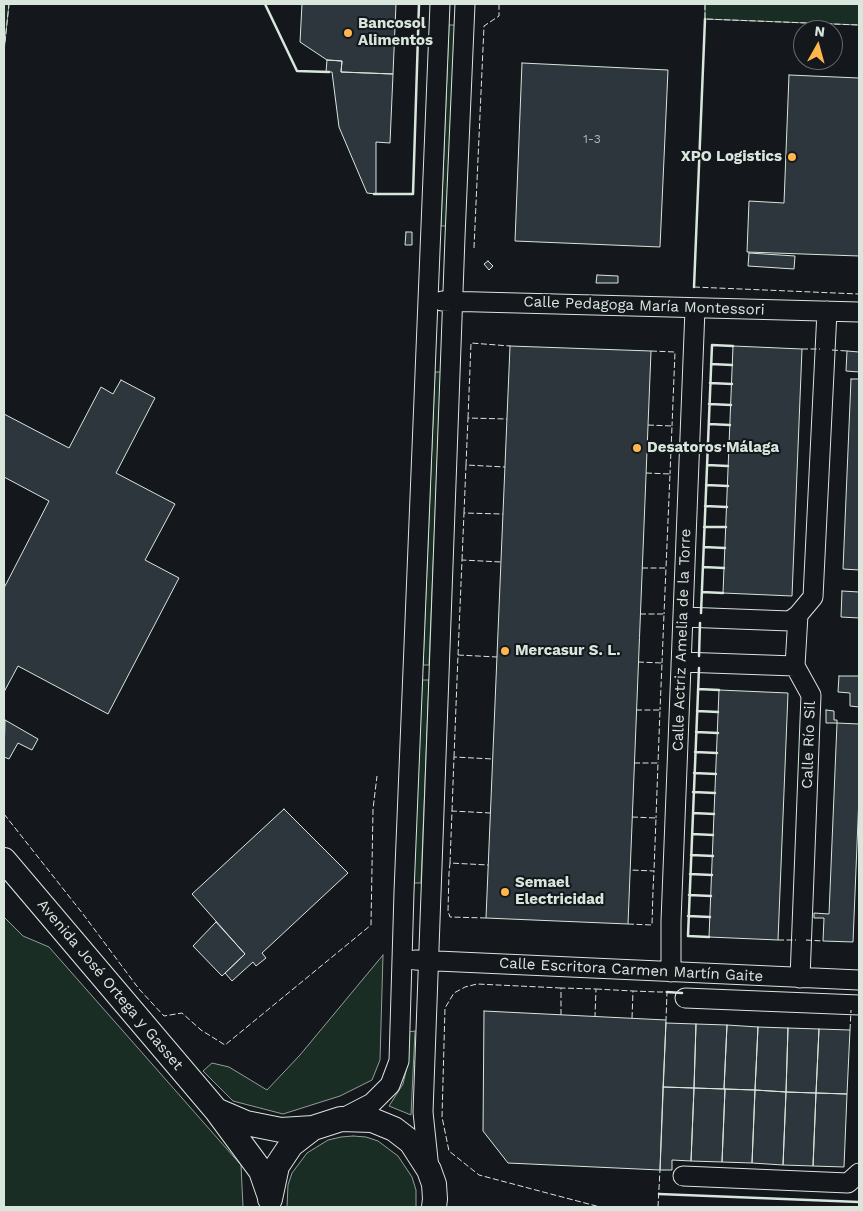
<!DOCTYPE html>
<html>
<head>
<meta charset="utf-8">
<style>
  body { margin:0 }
  #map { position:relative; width:863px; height:1211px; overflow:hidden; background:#14181c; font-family:"Work Sans",sans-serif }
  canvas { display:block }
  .frame { position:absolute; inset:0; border:5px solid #d8e6dc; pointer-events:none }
  .north { position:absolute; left:793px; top:20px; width:50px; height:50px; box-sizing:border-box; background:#14181c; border:1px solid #626a69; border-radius:50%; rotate:7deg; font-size:14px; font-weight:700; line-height:20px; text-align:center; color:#d8e6dc }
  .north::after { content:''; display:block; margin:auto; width:18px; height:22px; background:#ffb74d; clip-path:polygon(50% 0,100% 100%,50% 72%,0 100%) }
</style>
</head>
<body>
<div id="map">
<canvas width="863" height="1211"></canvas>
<div class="frame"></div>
<div class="north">N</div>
</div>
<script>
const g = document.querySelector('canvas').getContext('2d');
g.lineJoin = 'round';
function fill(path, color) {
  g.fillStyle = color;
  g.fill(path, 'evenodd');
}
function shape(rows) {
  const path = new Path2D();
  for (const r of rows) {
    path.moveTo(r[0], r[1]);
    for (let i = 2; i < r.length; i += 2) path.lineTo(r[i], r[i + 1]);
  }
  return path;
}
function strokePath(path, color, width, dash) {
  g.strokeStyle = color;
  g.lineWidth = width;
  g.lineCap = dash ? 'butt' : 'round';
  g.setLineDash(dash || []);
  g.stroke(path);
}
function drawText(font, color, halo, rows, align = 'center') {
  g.font = font + ' "Work Sans",sans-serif';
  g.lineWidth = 4;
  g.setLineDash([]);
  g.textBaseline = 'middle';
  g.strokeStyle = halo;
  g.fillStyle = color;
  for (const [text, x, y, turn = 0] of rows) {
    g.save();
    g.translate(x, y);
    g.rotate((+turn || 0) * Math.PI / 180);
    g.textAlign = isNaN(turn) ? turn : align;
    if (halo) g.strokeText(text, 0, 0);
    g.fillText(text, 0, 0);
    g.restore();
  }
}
const green = shape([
  [4,4,9,4,4,51,4,4],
  [705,4,859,4,859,25,705,19,705,4],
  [449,25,455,25,447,226,441,226,449,25],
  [435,372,441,372,429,665,423,665,435,372],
  [421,680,429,680,421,883,413,883,421,680],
  [4,917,23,936,49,947,241,1165,243,1207,4,1207,4,917],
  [383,955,380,1060,372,1080,340,1096,283,1114,233,1101,203,1071,212,1063,229,1067,267,1090,300,1055,383,955],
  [415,1031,411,1115,389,1106,403,1084,406,1071,408,1032,415,1031],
  [353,1136,366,1137,378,1141,398,1156,412,1177,416,1190,416,1207,287,1207,288,1185,292,1173,307,1153,328,1140,341,1137,353,1136]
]);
const building = shape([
  [302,4,396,4,393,74,341,72,342,61,327,60,300,42,302,4],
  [327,60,342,61,341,72,393,74,390,143,376,142,376,194,367,193,339,127,332,72,326,72,327,60],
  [522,63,668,70,660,247,515,241,522,63],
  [789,75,859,78,859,256,747,252,749,201,784,203,789,75],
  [406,232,412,232,412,245,405,245,406,232],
  [749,253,795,256,794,269,748,266,749,253],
  [488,261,493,266,489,270,484,264,488,261],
  [597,275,618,276,618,283,596,283,597,275],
  [510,346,651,351,628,924,486,918,510,346],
  [733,346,802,349,792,596,723,593,733,346],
  [847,351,859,352,859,372,846,371,847,351],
  [851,379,859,379,859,570,843,569,851,379],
  [121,380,155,398,116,473,175,504,145,560,179,578,108,714,18,666,4,692,4,588,49,501,4,477,4,414,69,448,101,387,113,394,121,380],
  [842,591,859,592,859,618,841,617,842,591],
  [839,676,859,676,859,707,850,706,850,693,838,692,839,676],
  [719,690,788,693,778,940,709,937,719,690],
  [826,710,834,711,834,720,837,720,837,723,859,724,859,796,853,942,823,941,824,918,814,918,814,913,829,914,837,723,826,723,826,710],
  [5,720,38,739,32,750,18,743,9,759,4,757,5,720],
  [284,809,348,873,262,953,266,958,256,966,253,962,232,981,225,973,245,954,192,894,284,809],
  [216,922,245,954,222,976,193,946,216,922],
  [484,1011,666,1020,660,1170,508,1163,483,1131,484,1011],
  [666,1023,696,1024,694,1088,663,1087,666,1023],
  [696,1024,727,1025,724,1089,694,1088,696,1024],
  [727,1025,758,1027,755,1090,724,1089,727,1025],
  [758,1027,788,1028,786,1092,755,1090,758,1027],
  [788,1028,819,1029,816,1093,786,1092,788,1028],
  [819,1029,850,1030,847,1094,816,1093,819,1029],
  [663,1087,694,1088,691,1161,672,1160,672,1170,660,1170,663,1087],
  [694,1088,725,1089,722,1162,691,1161,694,1088],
  [725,1089,755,1090,752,1163,722,1162,725,1089],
  [755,1090,786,1092,783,1165,752,1163,755,1090],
  [786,1092,816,1093,813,1166,783,1165,786,1092],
  [816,1093,847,1094,844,1167,813,1166,816,1093]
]);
const minor = shape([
  [442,301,859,312],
  [683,617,790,621,798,615],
  [681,662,795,666],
  [415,960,859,980],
  [671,972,671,921,695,309],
  [800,978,811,695,795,666,798,615,813,597,827,311],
  [685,998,859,1005],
  [341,1119,372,1103,390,1085,399,1061,404,892,440,4],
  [429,1169,423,1112,455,237,465,4],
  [683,1176,848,1183,859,1173]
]);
const major = shape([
  [4,860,216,1110,261,1171,270,1197],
  [218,1111,246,1123,281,1130,313,1128],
  [270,1199,277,1166,291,1145,313,1128,341,1119,372,1120,394,1129,411,1142,429,1170,434,1184,435,1199,434,1207]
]);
const fence = shape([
  [705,4,705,19,859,25],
  [4,51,9,4],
  [474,248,484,26,499,16,499,4],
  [694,287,859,294],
  [802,349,820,349],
  [832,350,847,351],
  [651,351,675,352,672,426],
  [468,418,471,343,510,346],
  [648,425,672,426,670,474],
  [466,465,468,418,507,419],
  [646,473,670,474,666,568],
  [464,513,466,465,505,467],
  [462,560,464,513,503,514],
  [642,568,666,568,664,614],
  [640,614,664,614,662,663],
  [458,655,462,560,501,562],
  [638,662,662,663,660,710],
  [636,710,660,710,658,763],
  [454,757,458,655,497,657],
  [634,763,658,763,656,818],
  [452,811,454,757,493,759],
  [4,814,83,914,139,989,164,1016,182,1013,201,1030,225,1045,371,925,373,809,377,776],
  [632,817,656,818,654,871],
  [450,863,452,811,490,813],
  [486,918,450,917,448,911,449,873,450,863,488,865],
  [628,924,652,925,653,890,654,871,630,870],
  [778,940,796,940],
  [806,940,823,941],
  [561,988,477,984,465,987,454,993,445,1008,442,1117,449,1151,479,1175,600,1207],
  [596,989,633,991],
  [561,1015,561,988,596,989,595,1016],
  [632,1018,633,991,659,992,667,992,666,1020],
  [850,1030,851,1010],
  [658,1207,660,1170]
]);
const wall = shape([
  [265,4,297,71,329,72],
  [374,194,413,194,419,4],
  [694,287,705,19],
  [711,364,732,365],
  [710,383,732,384],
  [709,404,731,405],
  [709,424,730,425],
  [708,445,729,446],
  [707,465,728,466],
  [706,485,728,486],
  [705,506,727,507],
  [704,527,726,527],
  [704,547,725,548],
  [703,567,724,568],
  [702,592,723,593],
  [701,613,712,345,733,346],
  [699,656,700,623],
  [699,668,688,936,709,937],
  [698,689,719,690],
  [697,711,718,712],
  [696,732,718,733],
  [695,752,717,753],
  [694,773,716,774],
  [693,792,715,793],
  [693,813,714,814],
  [692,834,713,835],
  [691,855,713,856],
  [690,874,712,875],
  [689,895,711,896],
  [688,916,710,917],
  [667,992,682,993],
  [659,1194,859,1202]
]);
const markers = [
  [348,33,5,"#ffb74d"],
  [792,157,5,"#ffb74d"],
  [637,448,5,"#ffb74d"],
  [505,651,5,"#ffb74d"],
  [505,892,5,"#ffb74d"]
];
const numberNames = [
  ["1-3",592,139]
];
const poiNames = [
  ["Bancosol",358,24],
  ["Alimentos",358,41],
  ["XPO Logistics",782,157,"right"],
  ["Desatoros Málaga",647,448],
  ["Mercasur S. L.",515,651],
  ["Semael",515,883],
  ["Electricidad",515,900]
];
const streetNames = [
  ["Calle Pedagoga María Montessori",644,306,2],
  ["Calle Actriz Amelia de la Torre",682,640,-88],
  ["Calle Río Sil",809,745,-88],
  ["Calle Escritora Carmen Martín Gaite",631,970,3],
  ["Avenida José Ortega y Gasset",110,985,50]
];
fill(green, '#1a2d24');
strokePath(green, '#939e99', 1);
fill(building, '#2c363c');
strokePath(building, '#d8e6dc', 1);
strokePath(minor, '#d8e6dc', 21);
strokePath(major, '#d8e6dc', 26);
strokePath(minor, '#14181c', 19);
strokePath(major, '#14181c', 24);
strokePath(fence, '#d8e6dc', 1, [6, 2.5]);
strokePath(wall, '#d8e6dc', 2.5);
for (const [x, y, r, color] of markers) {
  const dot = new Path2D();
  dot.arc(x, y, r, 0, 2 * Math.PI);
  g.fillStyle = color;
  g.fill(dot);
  strokePath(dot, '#14181c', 2);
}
drawText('12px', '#adbab4', null, numberNames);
drawText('bold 15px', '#d8e6dc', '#14181c', poiNames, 'left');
drawText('15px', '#d8e6dc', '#14181c', streetNames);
</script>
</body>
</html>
